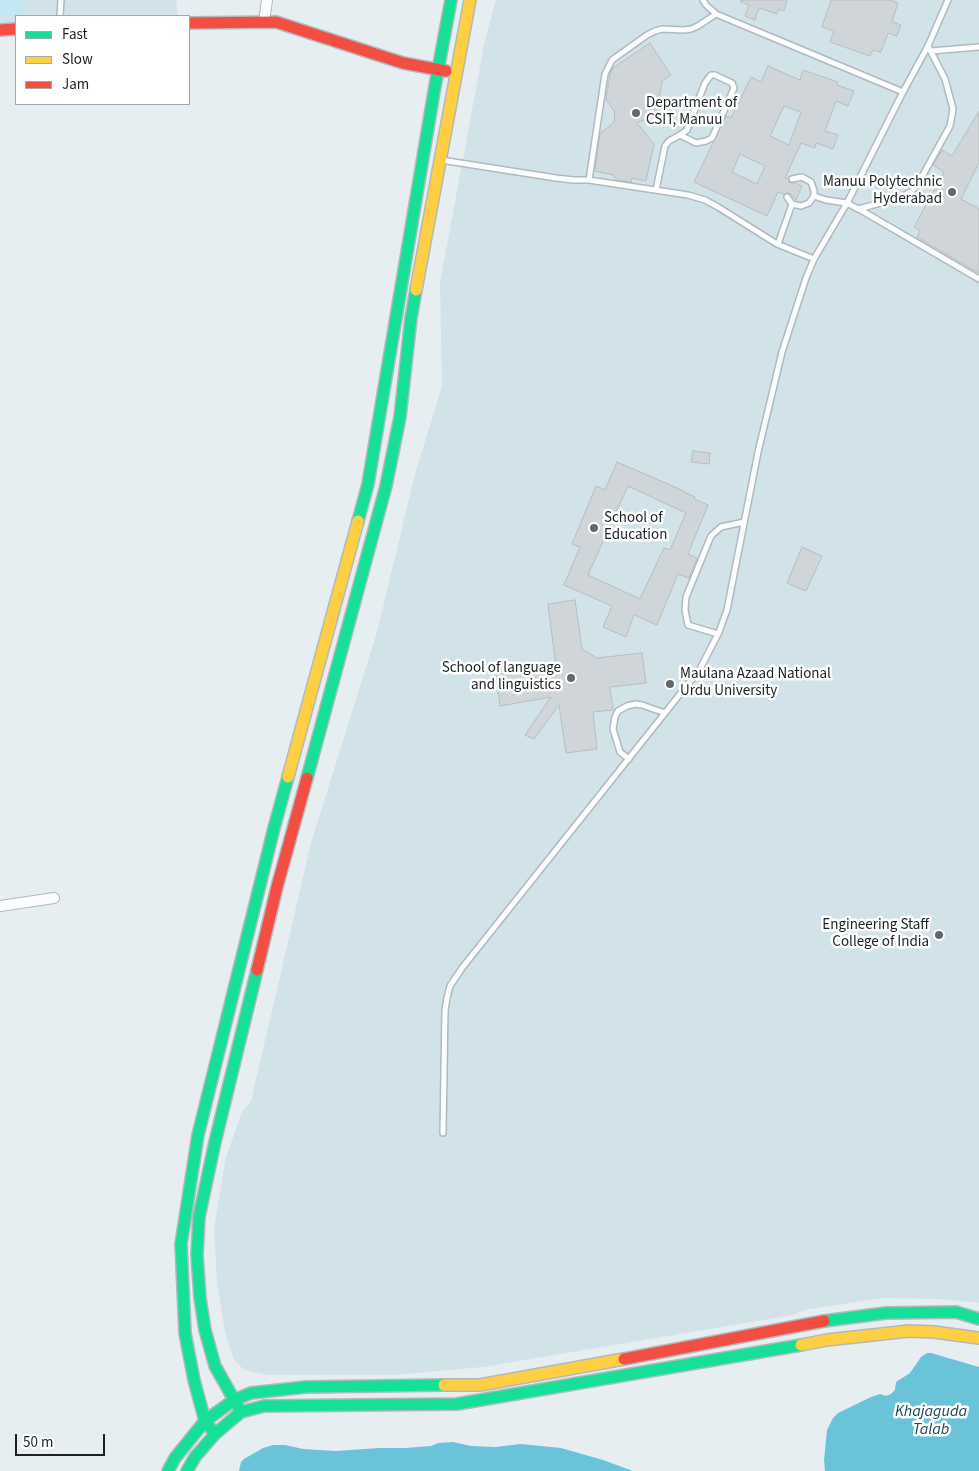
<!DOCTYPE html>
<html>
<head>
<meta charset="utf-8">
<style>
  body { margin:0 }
  #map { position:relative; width:979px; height:1471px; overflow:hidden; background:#e6eef1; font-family:"Source Sans 3",sans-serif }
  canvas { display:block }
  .legend { position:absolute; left:15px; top:15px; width:175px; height:90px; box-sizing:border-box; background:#fff; border:1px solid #a4a7a7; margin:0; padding:6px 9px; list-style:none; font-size:15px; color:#1c2223 }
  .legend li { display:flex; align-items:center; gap:10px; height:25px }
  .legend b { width:25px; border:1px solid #a4a7a7 }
  .scale { position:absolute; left:15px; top:1434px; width:90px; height:22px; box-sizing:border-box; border:2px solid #1c2223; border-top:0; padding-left:6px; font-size:15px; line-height:18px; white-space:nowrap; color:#1c2223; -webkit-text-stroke:4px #fff; paint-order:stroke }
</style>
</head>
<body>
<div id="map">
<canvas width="979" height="1471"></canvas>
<ul class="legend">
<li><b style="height:6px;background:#16e098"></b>Fast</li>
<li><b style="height:6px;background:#ffcf43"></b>Slow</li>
<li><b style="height:6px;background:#f24e42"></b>Jam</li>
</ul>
<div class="scale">50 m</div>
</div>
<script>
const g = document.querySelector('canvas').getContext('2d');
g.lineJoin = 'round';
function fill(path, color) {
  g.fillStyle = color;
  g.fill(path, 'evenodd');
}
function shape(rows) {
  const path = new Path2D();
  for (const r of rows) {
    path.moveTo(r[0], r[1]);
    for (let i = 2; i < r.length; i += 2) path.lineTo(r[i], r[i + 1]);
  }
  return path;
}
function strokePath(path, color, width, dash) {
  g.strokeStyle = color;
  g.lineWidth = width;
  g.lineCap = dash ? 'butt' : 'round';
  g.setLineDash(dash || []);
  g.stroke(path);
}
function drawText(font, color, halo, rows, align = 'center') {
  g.font = font + ' "Source Sans 3",sans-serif';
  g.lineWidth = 5;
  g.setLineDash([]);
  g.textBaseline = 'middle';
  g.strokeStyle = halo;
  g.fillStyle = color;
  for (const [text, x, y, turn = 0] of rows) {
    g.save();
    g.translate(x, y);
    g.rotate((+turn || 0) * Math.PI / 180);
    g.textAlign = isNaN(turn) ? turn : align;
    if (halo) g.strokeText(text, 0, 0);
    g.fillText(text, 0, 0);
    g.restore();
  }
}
const built = shape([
  [0,0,176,0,178,16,16,16,16,29,0,30],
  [496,0,979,0,979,1303,941,1299,882,1298,823,1307,804,1310,793,1315,483,1367,395,1375,268,1375,244,1370,234,1360,225,1333,217,1282,214,1229,226,1157,242,1112,251,1101,311,843,377,632,415,474,442,386,440,283,485,40]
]);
const green = shape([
  [0,0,24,0,25,14,0,15]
]);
const water = shape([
  [927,1353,931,1353,979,1367,979,1471,825,1471,824,1460,827,1430,833,1418,838,1413,871,1397,880,1394,886,1396,891,1394,895,1390,896,1382,910,1373,921,1357],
  [453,1442,471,1446,495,1447,521,1444,561,1448,603,1460,633,1471,239,1471,241,1462,244,1459,263,1448,273,1445,285,1445,303,1449,336,1451,379,1448,405,1448,431,1446,438,1443]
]);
const building = shape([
  [741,0,787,0,784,11,779,9,777,14,759,8,755,20,745,16,749,5,741,2,741,0],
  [831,0,891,0,898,3,892,22,901,25,897,36,888,33,881,52,873,50,870,56,830,42,834,31,822,27,831,0],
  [650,43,671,75,662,81,657,114,637,123,654,144,646,181,632,178,631,182,616,180,613,175,595,171,600,134,614,122,615,112,606,100,610,74,613,68,650,43],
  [768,66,800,80,803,70,838,82,837,85,854,91,848,106,836,101,825,131,838,135,833,149,816,143,815,148,801,143,785,178,788,179,790,183,796,183,802,186,796,200,789,193,784,194,778,192,767,216,694,182,726,116,731,118,751,77,761,82,768,66],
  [784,106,801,112,789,145,770,136,784,106],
  [740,154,765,166,757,184,732,172,740,154],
  [979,111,979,163,961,199,979,209,979,273,917,237,920,231,914,227,944,172,933,165,942,150,952,156,979,111],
  [693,451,710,453,709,464,691,462,693,451],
  [617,462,684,491,684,492,695,497,694,499,708,505,688,554,697,558,689,578,678,574,657,625,634,615,626,637,603,627,612,606,564,585,580,547,572,544,596,486,605,490,617,462],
  [628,486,686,513,670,550,664,548,640,599,588,575,628,486],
  [802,547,822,556,806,591,787,583,802,547],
  [575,600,582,649,597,658,642,653,646,683,610,687,613,710,593,712,597,749,566,753,559,705,534,739,525,735,551,697,500,706,496,674,556,667,548,604,575,600]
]);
const path = shape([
  [949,940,939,904,948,854,959,824,979,790]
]);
const lane = shape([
  [703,0,706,5,716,14,903,92],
  [60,16,61,0],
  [931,51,979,47],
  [441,160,556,178,573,180,589,180,688,195,705,200,718,207,777,244,814,259],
  [589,180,605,74,612,60,647,35,655,31,662,29,684,30,691,29,698,26,716,14],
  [656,190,665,146,669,141,680,135,687,130,705,83,711,75,715,75,732,83,734,88,712,138,706,141,696,143,680,135],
  [814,196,826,200,847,203,858,209,900,198,912,191,919,182,950,126,953,109,945,79,928,46],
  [787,197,792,204,801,206,809,203,814,196,814,191,811,182,802,177,792,179],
  [859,209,979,279],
  [778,244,792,204],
  [718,634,688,625,685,610,686,597,711,536,721,527,744,522],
  [629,759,620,752,613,729,615,717,618,711,627,706,636,704,642,705,665,713],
  [443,1133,445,1010,447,998,450,986,462,968,700,669,719,632,727,610,758,452,782,352,806,278,814,259,847,203,903,92,928,46,948,0]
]);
const street = shape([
  [264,22,267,0],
  [0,906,54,898]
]);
const fast = shape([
  [358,521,368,484,435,86,451,0],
  [307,778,386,486,400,417,411,318,416,290],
  [824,1321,886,1313,956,1312,979,1319],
  [241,1412,215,1366,205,1330,200,1298,197,1255,199,1217,215,1142,257,970],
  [215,1434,205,1421,194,1380,185,1333,181,1244,198,1135,274,828,288,777],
  [168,1471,175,1458,205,1421,234,1400,251,1393,306,1387,444,1385],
  [187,1471,195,1457,215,1434,241,1412,264,1406,457,1404,801,1345]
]);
const slow = shape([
  [416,290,470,0],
  [288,777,358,521],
  [801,1345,827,1340,909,1331,934,1332,979,1338],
  [444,1385,480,1385,624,1359]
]);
const jam = shape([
  [189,23,276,22,403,63,446,71],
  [0,30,16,29],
  [257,970,277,887,307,778],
  [624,1359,824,1321]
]);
const markers = [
  [636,113,5,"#63696b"],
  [952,192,5,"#63696b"],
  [594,528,5,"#63696b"],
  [571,678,5,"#63696b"],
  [670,684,5,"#63696b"],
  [939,935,5,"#63696b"]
];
const poiNames = [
  ["Department of",646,104],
  ["CSIT, Manuu",646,121],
  ["Manuu Polytechnic",942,183,"right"],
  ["Hyderabad",942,200,"right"],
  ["School of",604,519],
  ["Education",604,536],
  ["School of language",561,669,"right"],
  ["and linguistics",561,686,"right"],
  ["Maulana Azaad National",680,675],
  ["Urdu University",680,692],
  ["Engineering Staff",929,926,"right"],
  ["College of India",929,943,"right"]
];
const waterNames = [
  ["Khajaguda",931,1412],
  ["Talab",931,1430]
];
fill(built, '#d1e3e8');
fill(green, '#c2e8f4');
fill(water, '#69c4da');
fill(building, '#cfd5d8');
strokePath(building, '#b8bec1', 1);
strokePath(lane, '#b2b9bb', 8);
strokePath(street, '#b2b9bb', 12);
strokePath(fast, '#b2b9bb', 14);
strokePath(slow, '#b2b9bb', 14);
strokePath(jam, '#b2b9bb', 14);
strokePath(path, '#d8dadb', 2, [2.5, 4]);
strokePath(lane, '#fbfcfd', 5);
strokePath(street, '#fbfcfd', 10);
strokePath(fast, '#16e098', 11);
strokePath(slow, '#ffcf43', 11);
strokePath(jam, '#f24e42', 11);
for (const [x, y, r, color] of markers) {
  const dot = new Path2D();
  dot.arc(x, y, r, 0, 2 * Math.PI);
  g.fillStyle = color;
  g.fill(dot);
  strokePath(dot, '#fff', 2);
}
drawText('15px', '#1c2223', '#fff', poiNames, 'left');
drawText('italic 16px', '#144955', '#fff', waterNames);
</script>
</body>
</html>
